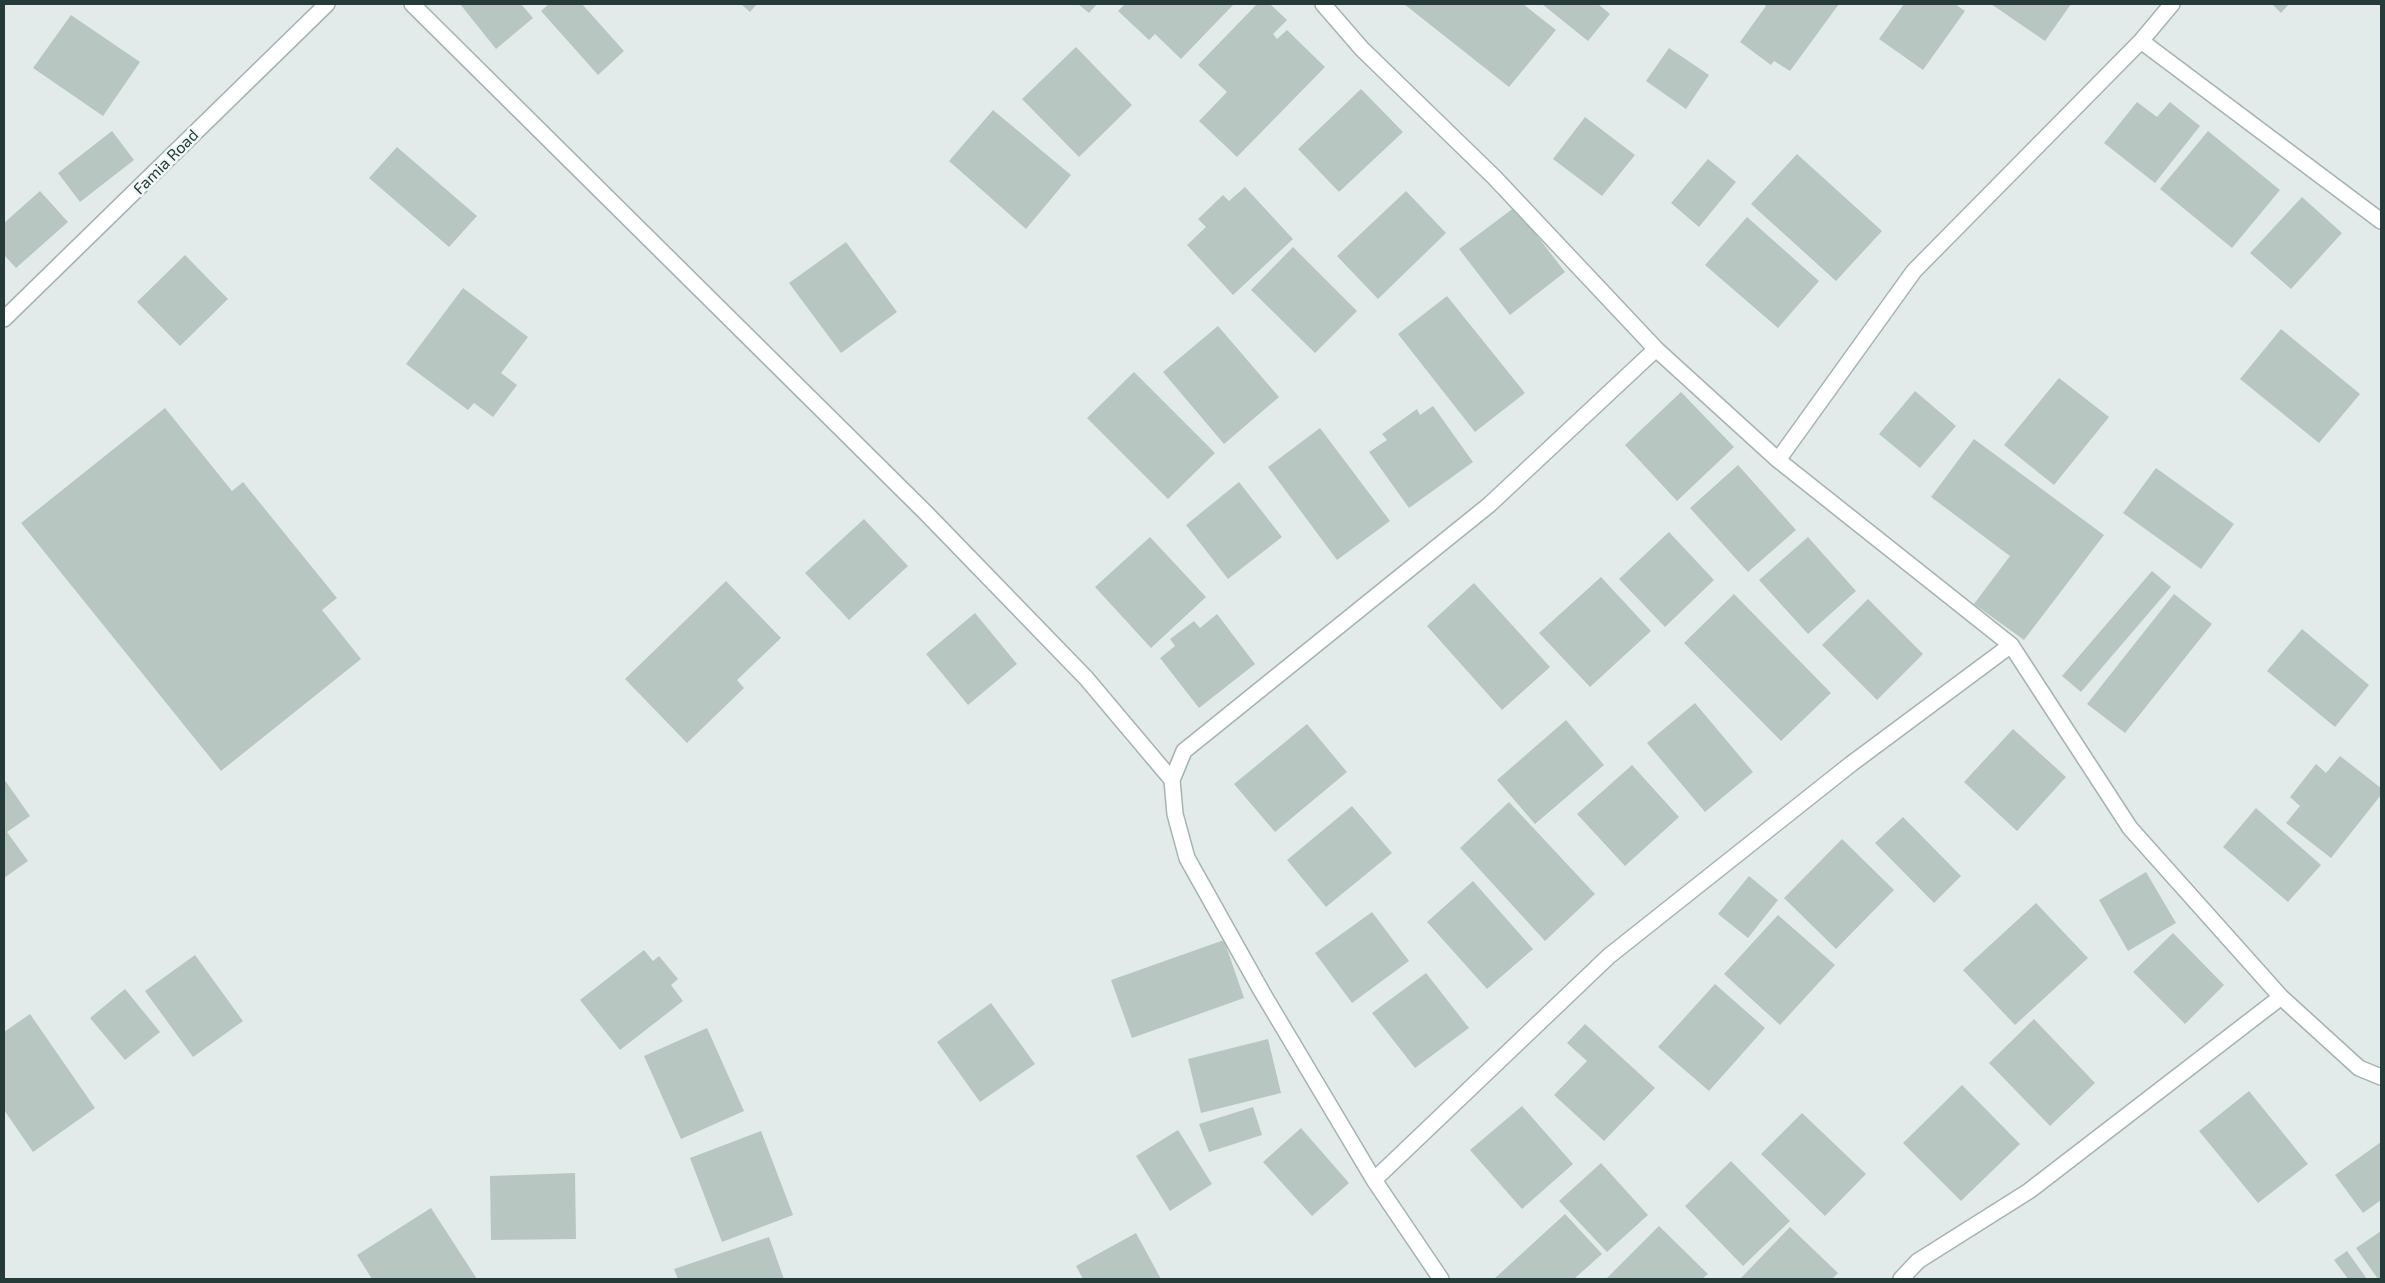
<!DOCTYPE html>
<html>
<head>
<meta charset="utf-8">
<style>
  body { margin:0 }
  #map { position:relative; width:2385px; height:1283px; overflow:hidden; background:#e2ebe9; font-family:"Exo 2",sans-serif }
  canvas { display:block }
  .frame { position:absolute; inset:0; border:5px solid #243b39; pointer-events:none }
</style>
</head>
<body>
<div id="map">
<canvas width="2385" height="1283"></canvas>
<div class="frame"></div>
</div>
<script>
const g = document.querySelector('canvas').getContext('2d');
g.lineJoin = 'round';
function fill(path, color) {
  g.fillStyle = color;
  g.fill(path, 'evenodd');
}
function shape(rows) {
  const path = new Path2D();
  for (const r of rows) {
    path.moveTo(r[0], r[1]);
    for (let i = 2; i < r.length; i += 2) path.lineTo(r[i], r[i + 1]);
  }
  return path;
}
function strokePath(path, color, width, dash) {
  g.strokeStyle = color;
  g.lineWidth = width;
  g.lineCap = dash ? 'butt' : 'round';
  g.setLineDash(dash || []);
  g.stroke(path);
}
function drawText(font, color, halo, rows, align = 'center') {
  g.font = font + ' "Exo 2",sans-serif';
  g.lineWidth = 5;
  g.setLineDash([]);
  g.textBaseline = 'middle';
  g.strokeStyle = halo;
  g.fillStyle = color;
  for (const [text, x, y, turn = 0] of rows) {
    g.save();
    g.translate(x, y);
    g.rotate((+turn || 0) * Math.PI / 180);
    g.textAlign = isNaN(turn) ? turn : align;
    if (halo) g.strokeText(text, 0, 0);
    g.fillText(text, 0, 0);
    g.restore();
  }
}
const building = shape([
  [460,4,521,4,533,18,496,49],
  [549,4,582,4,624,51,598,75,541,11],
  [741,4,757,4,750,12],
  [1078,4,1097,4,1089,13],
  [1125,4,1234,4,1181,59,1155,34,1149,40,1118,11],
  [1257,4,1270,4,1287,20,1273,34,1277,39,1287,30,1325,67,1237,157,1199,121,1227,92,1198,65],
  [1404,4,1523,4,1556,30,1509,87],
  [1542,4,1598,4,1610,14,1588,41],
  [1763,4,1839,4,1790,71,1774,61,1771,65,1740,42,1766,6],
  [1904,4,1955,4,1965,11,1923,70,1879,39],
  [1991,4,2071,4,2045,41],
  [2272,4,2289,4,2281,13],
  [71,15,140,62,103,116,33,68],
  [1076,47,1132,105,1079,157,1022,99],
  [1669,48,1709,75,1686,109,1646,81],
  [1361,89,1403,132,1339,192,1298,149],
  [2137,102,2157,117,2170,102,2200,126,2155,183,2104,143],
  [993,110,1071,175,1026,229,949,161],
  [1585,117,1635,155,1602,196,1553,159],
  [112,131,134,160,80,202,58,173],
  [2208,131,2280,190,2232,248,2160,189],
  [397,147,477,216,449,247,369,178],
  [1797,154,1882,231,1836,281,1751,204],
  [1708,159,1736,182,1699,227,1671,203],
  [1245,187,1293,239,1233,295,1187,245,1206,227,1198,219,1223,195,1229,201],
  [40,191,68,222,16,268,4,255,4,223],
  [1406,191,1446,233,1378,299,1337,256],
  [2302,197,2342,233,2291,289,2250,253],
  [1515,207,1565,272,1510,315,1459,249],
  [1747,217,1819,281,1778,328,1705,265],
  [846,242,897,312,841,353,789,283],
  [1293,247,1357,311,1315,353,1251,290],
  [185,255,228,299,180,346,137,302],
  [463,288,528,337,501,373,517,385,493,417,474,403,468,410,406,364],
  [1447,296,1525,393,1475,432,1398,334],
  [1218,326,1279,397,1224,444,1163,372],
  [2281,329,2360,394,2319,443,2240,379],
  [1134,372,1215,453,1168,499,1087,418],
  [2059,378,2109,417,2054,485,2004,445],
  [1915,391,1956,426,1920,468,1879,434],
  [1681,392,1734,447,1677,501,1625,445],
  [1433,406,1473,462,1409,508,1369,452,1387,440,1382,434,1417,409,1420,415],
  [165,408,232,491,243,482,337,598,322,610,361,659,221,771,21,523],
  [1320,428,1390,521,1337,560,1268,467],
  [1974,439,2104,535,2024,640,1974,604,2010,556,1931,497],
  [1738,465,1796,530,1748,572,1690,508],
  [2156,468,2234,524,2201,569,2123,513],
  [1239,482,1282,537,1228,579,1186,525],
  [864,519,908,566,849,620,805,573],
  [1669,532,1714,580,1665,627,1619,579],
  [1150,537,1206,597,1151,648,1095,587],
  [1808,537,1856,591,1808,634,1759,580],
  [2152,571,2171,587,2081,692,2062,676],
  [1601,577,1651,631,1590,687,1539,633],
  [726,581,781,638,737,680,744,688,687,743,625,679],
  [1474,583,1550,667,1502,710,1427,626],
  [1734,594,1831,693,1781,741,1684,643],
  [2174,594,2212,624,2125,733,2087,704],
  [1868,599,1923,654,1877,700,1822,645],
  [975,613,1017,664,968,705,926,654],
  [1217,614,1255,664,1199,708,1160,658,1175,646,1170,639,1194,621,1200,628],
  [2302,629,2369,685,2335,727,2267,671],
  [1695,703,1753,772,1705,812,1647,743],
  [1566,720,1604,765,1535,824,1497,780],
  [1307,724,1347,772,1275,832,1234,784],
  [2013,729,2066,777,2017,831,1964,782],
  [2340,756,2381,788,2381,795,2331,858,2286,823,2300,806,2290,797,2316,764,2326,773],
  [1632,765,1679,817,1625,866,1577,814],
  [4,779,30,816,7,832,28,861,4,878],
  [1509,802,1595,894,1545,941,1460,848],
  [1352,806,1392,853,1326,907,1287,860],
  [2256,808,2321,865,2288,902,2223,847],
  [1903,817,1961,876,1934,903,1875,843],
  [1842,839,1894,890,1836,949,1784,898],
  [2146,872,2176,923,2128,951,2099,900],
  [1749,876,1778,900,1748,938,1718,914],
  [1473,881,1533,949,1487,989,1427,922],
  [2036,903,2088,958,2015,1025,1963,970],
  [1372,912,1409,961,1352,1003,1315,953],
  [1778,915,1835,965,1780,1025,1724,974],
  [2173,933,2224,985,2185,1024,2133,972],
  [1224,940,1244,998,1132,1038,1111,980],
  [644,950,653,961,659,956,678,979,671,985,683,1001,620,1050,580,1000],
  [195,955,243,1021,193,1057,145,991],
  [1426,973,1469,1028,1415,1068,1372,1013],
  [1715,984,1765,1028,1709,1091,1658,1047],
  [125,989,160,1032,125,1060,90,1018],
  [991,1003,1035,1064,980,1102,937,1042],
  [30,1014,95,1108,33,1152,4,1110,4,1032],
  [2034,1019,2095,1083,2050,1126,1989,1063],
  [1585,1024,1655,1088,1604,1141,1554,1095,1587,1061,1567,1043],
  [707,1028,744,1111,681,1139,644,1056],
  [1268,1039,1281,1093,1201,1113,1188,1059],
  [1962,1085,2020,1144,1961,1201,1903,1143],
  [2249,1091,2308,1164,2258,1203,2199,1131],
  [1522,1106,1573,1164,1522,1209,1470,1150],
  [1253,1107,1262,1135,1209,1152,1199,1124],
  [1802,1113,1866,1174,1825,1216,1761,1154],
  [1301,1128,1349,1183,1312,1216,1263,1162],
  [1178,1130,1212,1184,1170,1211,1136,1156],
  [761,1131,793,1215,722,1242,690,1158],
  [2381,1142,2381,1200,2363,1213,2335,1175],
  [1731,1161,1790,1221,1743,1266,1685,1206],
  [1601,1163,1648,1215,1607,1252,1559,1201],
  [575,1173,576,1239,491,1240,490,1176],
  [431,1208,477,1279,372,1279,357,1255],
  [1565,1214,1602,1254,1574,1279,1494,1279],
  [1659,1226,1708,1274,1702,1279,1606,1279],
  [1790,1227,1838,1273,1832,1279,1740,1279],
  [2381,1231,2381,1279,2378,1279,2356,1248],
  [1136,1233,1161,1279,1083,1279,1076,1266],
  [769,1237,784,1279,678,1279,674,1269],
  [2347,1251,2367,1279,2348,1279,2334,1260]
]);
const street = shape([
  [412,4,926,513,1086,678,1172,780],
  [1323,4,1362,49,1494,177,1656,349,1778,460,2011,645,2130,828,2281,997,2359,1068,2381,1077],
  [2141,41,2381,221],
  [4,319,327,4],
  [1778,460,1914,271,2141,41,2172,4],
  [1374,1180,1609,956,1851,764,2011,645],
  [1441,1279,1374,1180,1262,992,1187,858,1175,814,1172,780,1184,751,1489,505,1656,349],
  [1901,1279,1918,1261,2029,1191,2281,997]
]);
const streetNames = [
  ["Famia Road",166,162,-45]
];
fill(building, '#b8c6c2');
strokePath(street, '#a5b3b1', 18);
strokePath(street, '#fff', 15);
drawText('16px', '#243b39', '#f2f8f6', streetNames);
</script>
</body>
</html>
